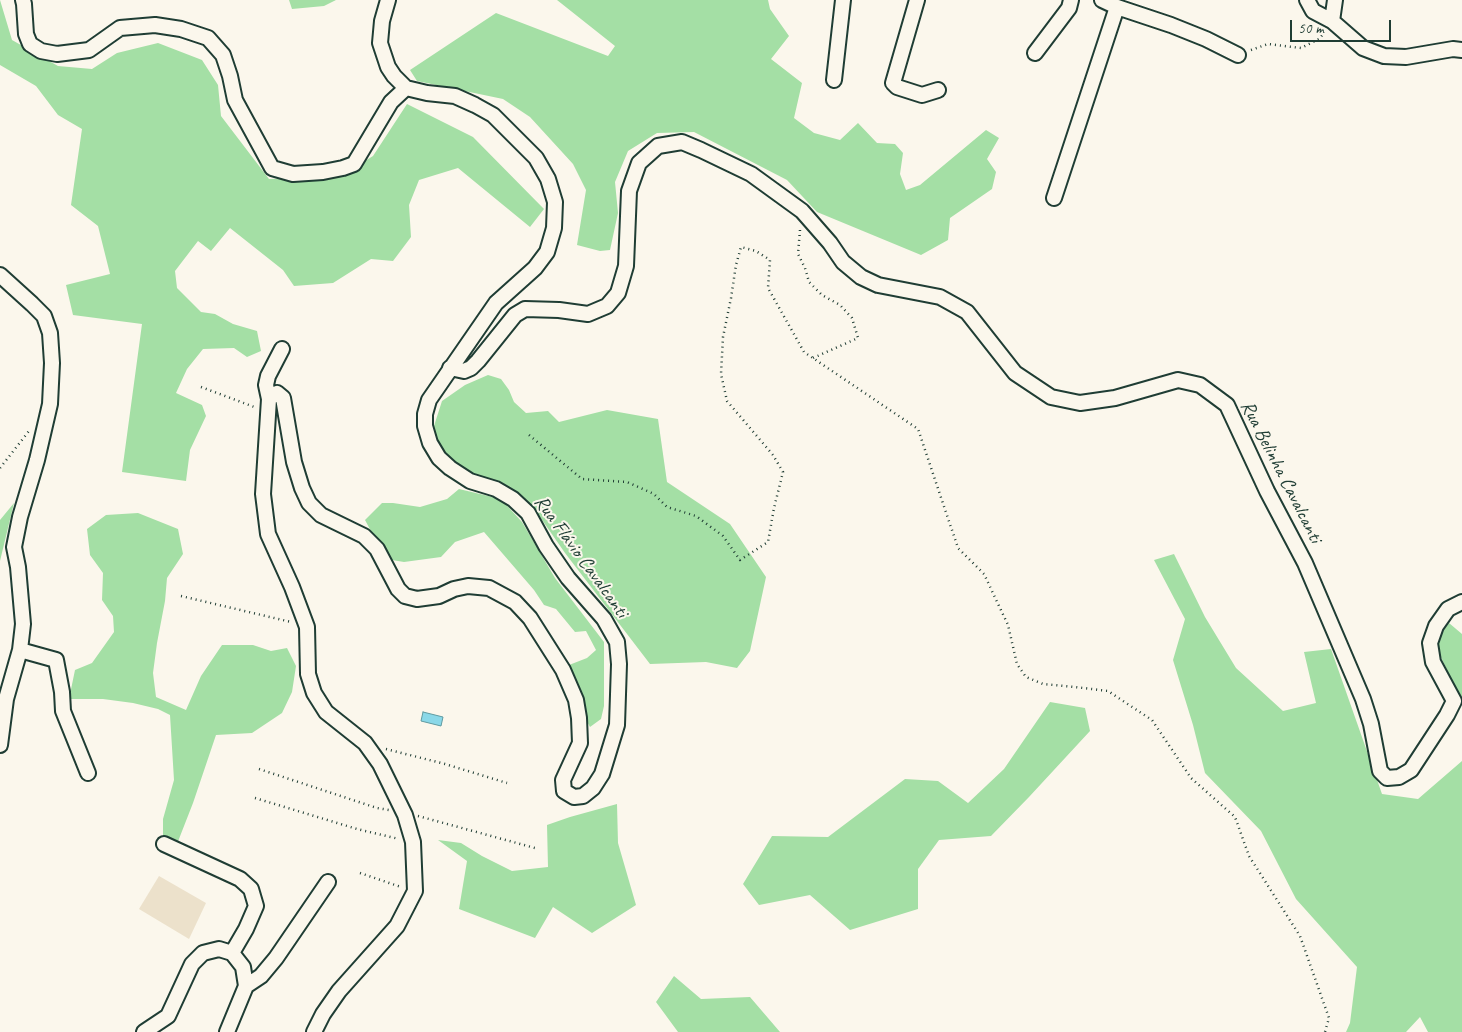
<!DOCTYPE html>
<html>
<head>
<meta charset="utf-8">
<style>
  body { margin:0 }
  #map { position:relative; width:1462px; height:1032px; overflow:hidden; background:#fbf7ec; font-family:Caveat,sans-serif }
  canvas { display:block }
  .scale { position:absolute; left:1290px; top:20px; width:101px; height:22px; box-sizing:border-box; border:2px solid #1f3d34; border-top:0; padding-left:6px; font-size:15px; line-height:18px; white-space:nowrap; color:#1f3d34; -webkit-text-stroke:4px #fbf7ec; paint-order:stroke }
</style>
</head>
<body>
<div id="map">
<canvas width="1462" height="1032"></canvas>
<div class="scale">50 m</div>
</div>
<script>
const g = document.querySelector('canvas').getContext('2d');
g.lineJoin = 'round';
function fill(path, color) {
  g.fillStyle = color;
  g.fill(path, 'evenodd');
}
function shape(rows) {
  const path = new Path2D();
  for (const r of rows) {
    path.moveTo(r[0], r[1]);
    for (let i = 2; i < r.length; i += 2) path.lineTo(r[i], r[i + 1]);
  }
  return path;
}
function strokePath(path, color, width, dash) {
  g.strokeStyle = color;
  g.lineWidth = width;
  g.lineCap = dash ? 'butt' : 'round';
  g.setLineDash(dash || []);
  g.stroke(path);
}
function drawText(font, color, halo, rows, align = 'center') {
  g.font = font + ' Caveat,sans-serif';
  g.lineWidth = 4;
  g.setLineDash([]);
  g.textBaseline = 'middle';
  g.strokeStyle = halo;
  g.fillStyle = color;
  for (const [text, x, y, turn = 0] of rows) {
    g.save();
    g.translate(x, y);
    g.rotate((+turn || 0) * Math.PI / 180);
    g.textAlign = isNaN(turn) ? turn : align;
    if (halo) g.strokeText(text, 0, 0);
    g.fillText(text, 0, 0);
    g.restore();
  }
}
const built = shape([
  [159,876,206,903,189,939,139,909]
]);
const green = shape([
  [0,0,12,40,58,66,92,69,117,53,158,43,202,60,218,85,221,116,269,179,341,176,373,156,407,104,473,137,544,209,530,227,458,168,419,180,409,205,411,237,393,261,371,259,333,283,294,286,283,270,230,228,211,251,198,241,175,271,177,288,201,312,215,314,233,324,257,331,261,351,247,357,234,348,203,349,187,369,176,393,202,405,206,416,190,450,186,481,122,472,142,324,73,315,66,285,110,274,98,226,71,205,82,129,58,115,36,86,0,65],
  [289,0,336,0,324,6,292,9],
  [557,0,768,0,770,9,789,36,771,59,802,83,794,118,814,133,840,140,858,123,877,143,895,144,903,153,900,174,906,190,920,185,986,130,999,138,987,159,996,172,992,189,950,218,948,240,921,255,817,212,787,180,694,132,657,133,628,151,615,182,618,213,610,250,600,251,577,245,586,190,573,164,530,117,503,99,417,81,410,70,496,13,608,56,615,46],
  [488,375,501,379,509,390,514,402,526,413,548,411,559,422,607,410,658,419,667,482,730,524,766,577,750,651,737,668,706,662,650,664,565,553,533,507,503,483,481,478,460,470,445,456,433,429,442,401,465,385],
  [459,489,501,499,522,522,555,578,604,642,604,706,601,719,590,727,584,716,569,665,587,658,596,650,586,631,575,632,556,609,544,605,534,590,484,532,455,542,441,557,404,562,386,559,365,520,382,503,393,503,420,507,447,499],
  [14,503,0,561,0,520],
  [138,513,178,529,183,554,167,578,165,601,157,643,153,673,156,697,186,710,201,676,222,645,253,645,271,651,287,648,296,666,292,692,282,713,252,733,216,735,193,803,177,844,163,840,163,819,174,780,170,715,158,709,133,703,103,699,69,699,75,670,92,663,114,632,113,616,102,600,103,573,90,555,87,529,106,515],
  [1174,554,1205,617,1236,668,1283,711,1316,703,1304,652,1331,649,1382,794,1418,799,1462,761,1462,1032,1428,1032,1420,1017,1406,1032,1346,1032,1350,1023,1357,967,1296,899,1261,831,1205,773,1193,725,1173,660,1185,619,1154,560],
  [1449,623,1462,634,1462,703,1434,642],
  [1050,702,1085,708,1090,731,1029,797,991,836,939,840,918,869,918,909,850,930,810,895,759,905,743,884,772,836,828,837,905,779,938,781,968,803,1004,769],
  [617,804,618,843,636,905,592,933,553,907,535,938,459,909,467,861,438,840,461,843,482,856,512,871,548,867,547,825,570,817],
  [674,976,701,999,750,997,780,1032,678,1032,656,1002]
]);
const water = shape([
  [423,712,443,717,441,726,421,721,423,712]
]);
const path = shape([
  [1251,50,1268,44,1301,48,1319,39,1324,33],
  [800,230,798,254,805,268,809,282,822,295,840,305,852,318,858,338,813,358],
  [201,387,257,408],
  [529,435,582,479,627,482,654,494,667,507,696,516,723,536,740,560,768,542,774,508,783,472,773,455,727,401,721,374,723,337,731,298,736,265,741,247,756,251,770,260,768,288,804,352,918,429,958,548,984,574,1008,625,1017,664,1026,677,1043,684,1075,687,1108,691,1152,720,1191,778,1235,817,1249,856,1300,936,1329,1018,1325,1032],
  [0,468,29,431],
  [181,596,291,622],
  [386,749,445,764,507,783],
  [259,769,377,808,389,810],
  [255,798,357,829,399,839],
  [418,816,535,848],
  [360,873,401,887]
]);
const minor = shape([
  [23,0,24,4,26,34,30,44,41,51,57,54,89,50,120,28,155,25,181,29,208,38,223,55,230,76,235,100,272,168,293,174,323,172,343,168,354,164,391,102,406,88],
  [917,0,893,83,897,87,922,95,938,90],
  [1102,0,1117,7,1171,25,1206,39,1238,55],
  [1307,0,1313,11,1332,21,1363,48,1384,56,1406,57,1453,49,1462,50],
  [1332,21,1335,0],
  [1035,53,1069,8,1071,0],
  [834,80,843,0],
  [1054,198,1117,7],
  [0,275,32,304,44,316,50,333,52,363,50,404,37,460,20,517,14,547,18,567,23,624,20,650,6,699,0,745],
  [450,368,464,371,471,368,478,361,515,315,525,309,559,310,588,314,607,306,618,293,626,266,629,191,639,163,658,146,682,142,701,150,751,174,802,211,830,243,843,262,861,277,878,285,940,297,967,312,1015,373,1051,397,1080,403,1115,398,1178,380,1200,385,1227,405,1267,491,1305,563,1363,699,1371,724,1380,771,1387,778,1399,777,1411,770,1447,715,1454,701,1433,662,1430,643,1436,626,1448,609,1462,602],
  [269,399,266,385,268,376,282,349],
  [20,650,56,660,62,692,63,711,88,773],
  [164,844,240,879,251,889,256,906,246,929,232,953],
  [246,986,261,976,276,958,328,882],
  [144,1032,168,1016,192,964,203,953,219,949,232,953,243,967,246,986,227,1032],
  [314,1032,323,1014,339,991,397,926,415,891,413,842,405,815,380,764,365,743,326,712,314,693,308,674,307,627,292,587,268,534,263,494,269,399,277,393,283,398,294,462,302,488,309,503,321,515,364,536,377,549,398,589,405,596,417,599,439,596,454,589,468,586,489,588,515,602,530,618,563,670,576,700,579,718,580,743,563,780,564,791,574,797,583,796,593,788,602,774,617,725,619,664,617,642,604,619,568,578,546,546,528,513,513,499,496,489,470,481,450,468,439,458,430,443,425,426,425,414,429,400,496,303,535,268,547,252,554,228,555,202,548,179,536,158,493,115,475,105,455,96,427,93,406,88,394,76,388,67,380,43,382,21,388,0]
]);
const streetNames = [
  ["Rua Belinha Cavalcanti",1281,472,63],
  ["Rua Flávio Cavalcanti",581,557,54]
];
fill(built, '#ece1cb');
fill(green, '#a4dfa5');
fill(water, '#8ad8e8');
strokePath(water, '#5f9aa0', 1);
strokePath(minor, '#1f3d34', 18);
strokePath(path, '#1f3d34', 2.5, [1, 4]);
strokePath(minor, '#fbf7ec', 14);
drawText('20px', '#1f3d34', '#fbf7ec', streetNames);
</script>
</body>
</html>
